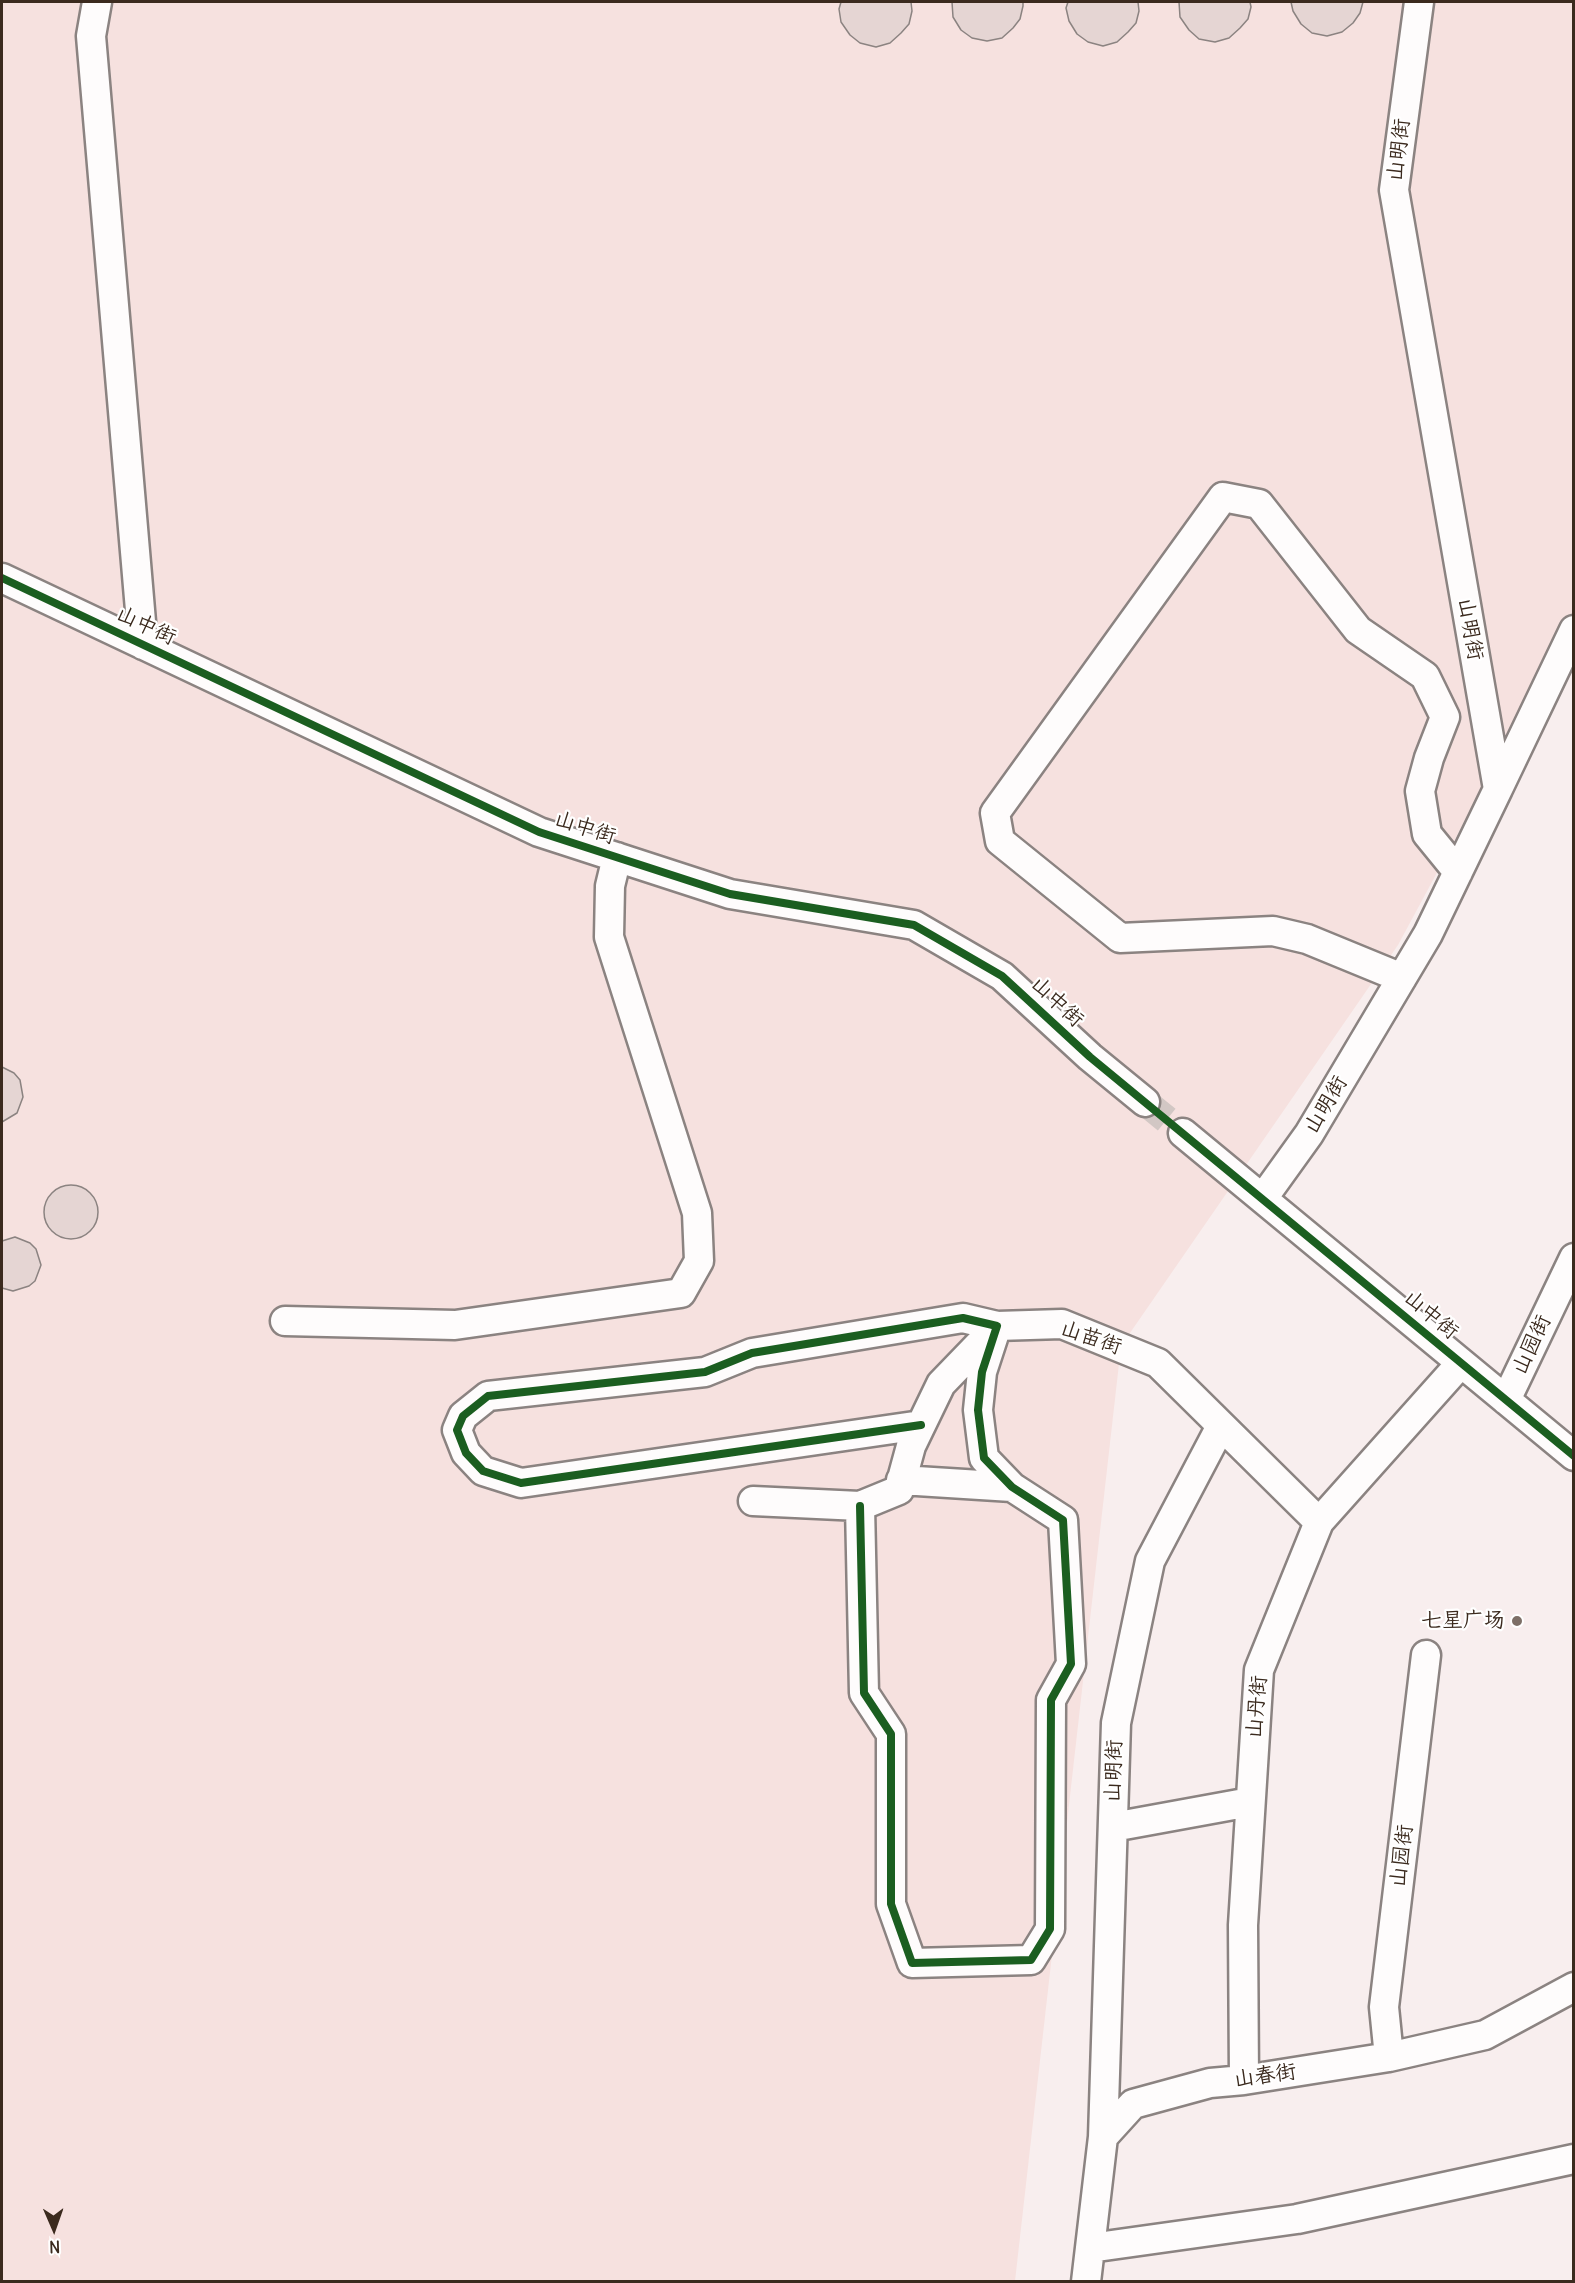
<!DOCTYPE html>
<html>
<head>
<meta charset="utf-8">
<style>
  body { margin:0 }
  #map { position:relative; width:1575px; height:2283px; overflow:hidden; background:#f8eeee; font-family:Delius,sans-serif }
  canvas { display:block }
  .frame { position:absolute; inset:0; border:3px solid #3b2a1e; pointer-events:none }
  .north { position:absolute; left:24px; top:2199px; width:60px; height:60px; -webkit-text-stroke:4px #fff; paint-order:stroke; rotate:178deg; font-size:16px; font-weight:700; line-height:24px; text-align:center; color:#3b2a1e }
  .north::after { content:''; display:block; margin:auto; width:21px; height:27px; background:#3b2a1e; clip-path:polygon(50% 0,100% 100%,50% 72%,0 100%) }
</style>
</head>
<body>
<div id="map">
<canvas width="1575" height="2283"></canvas>
<div class="frame"></div>
<div class="north">N</div>
</div>
<script>
const g = document.querySelector('canvas').getContext('2d');
g.lineJoin = 'round';
function fill(path, color) {
  g.fillStyle = color;
  g.fill(path, 'evenodd');
}
function shape(rows) {
  const path = new Path2D();
  for (const r of rows) {
    if (r.length === 3) {
      path.moveTo(r[0] + r[2], r[1]);
      path.arc(r[0], r[1], r[2], 0, 2 * Math.PI);
      continue;
    }
    path.moveTo(r[0], r[1]);
    for (let i = 2; i < r.length; i += 2) path.lineTo(r[i], r[i + 1]);
  }
  return path;
}
function strokePath(path, color, width, dash) {
  g.strokeStyle = color;
  g.lineWidth = width;
  g.lineCap = dash ? 'butt' : 'round';
  g.setLineDash(dash || []);
  g.stroke(path);
}
function drawText(font, color, halo, rows, align = 'center') {
  g.font = font + ' Delius,"LXGW WenKai TC",sans-serif';
  g.lineWidth = 4.5;
  g.setLineDash([]);
  g.textBaseline = 'middle';
  g.strokeStyle = halo;
  g.fillStyle = color;
  for (const [text, x, y, turn = 0] of rows) {
    g.save();
    g.translate(x, y);
    g.rotate((+turn || 0) * Math.PI / 180);
    g.textAlign = isNaN(turn) ? turn : align;
    if (halo) g.strokeText(text, 0, 0);
    g.fillText(text, 0, 0);
    g.restore();
  }
}
const built = shape([
  [2,2,1573,2,1573,620,1398,945,1121,1346,1015,2281,2,2282]
]);
const building = shape([
  [841,2,911,2,912,11,909,24,901,33,890,43,876,47,860,43,850,35,841,22,839,9,841,2],
  [952,2,1023,2,1023,6,1020,19,1013,28,1002,38,987,41,972,38,961,30,953,17,952,2],
  [1068,2,1138,2,1139,11,1136,23,1128,32,1117,42,1103,46,1088,42,1077,34,1069,21,1066,8,1068,2],
  [1179,2,1250,2,1251,7,1248,19,1240,28,1229,38,1215,42,1199,39,1189,30,1180,17,1179,2],
  [1291,2,1363,2,1360,13,1353,23,1342,32,1327,36,1312,33,1301,24,1293,11,1291,2],
  [2,1067,14,1073,20,1080,23,1097,17,1113,2,1122,2,1067],
  [71,1212,27],
  [15,1237,30,1243,36,1249,41,1265,35,1281,29,1286,13,1291,2,1288,2,1241,15,1237]
]);
const minorTunnel = shape([
  [1145,1102,1183,1133]
]);
const minor = shape([
  [97,2,91,36,143,645],
  [2,578,539,832,730,894,914,925,1002,976,1090,1057,1145,1102],
  [1498,789,1574,630],
  [1402,978,1307,939,1273,931,1120,938,1000,841,995,813,1223,497,1259,504,1358,630,1425,676,1445,717,1429,758,1420,791,1427,834,1458,872],
  [1183,1133,1574,1456],
  [1263,1198,1309,1134,1428,934,1498,789,1394,190,1419,2],
  [285,1321,455,1325,681,1293,699,1261,697,1213,609,937,610,886,617,857],
  [1506,1400,1574,1258],
  [901,1480,1012,1487],
  [753,1501,860,1506,899,1490,911,1446,941,1384,997,1326,1062,1324,1158,1363,1319,1522],
  [860,1506,864,1693,891,1734,891,1904,912,1963,1031,1960,1050,1929,1051,1700,1071,1664,1063,1520,1012,1487,984,1458,978,1410,982,1372,997,1326,963,1318,752,1353,705,1372,488,1396,463,1416,457,1430,466,1453,483,1471,521,1483,921,1425],
  [1113,1827,1250,1802],
  [1389,2057,1384,2007,1426,1655],
  [1244,2080,1243,1925,1259,1670,1319,1522,1461,1363],
  [1103,2137,1116,1723,1150,1561,1221,1426],
  [1090,2248,1297,2219,1574,2159],
  [1086,2282,1103,2137,1133,2104,1210,2083,1244,2080,1389,2057,1485,2035,1574,1987]
]);
const cycleway = shape([
  [2,578,539,832,730,894,914,925,1002,976,1090,1057,1574,1456],
  [860,1506,864,1693,891,1734,891,1904,912,1963,1031,1960,1050,1929,1051,1700,1071,1664,1063,1520,1012,1487,984,1458,978,1410,982,1372,997,1326,963,1318,752,1353,705,1372,488,1396,463,1416,457,1430,466,1453,483,1471,521,1483,921,1425]
]);
const markers = [
  [1517,1621,6,"#7d6f67"]
];
const streetNames = [
  ["山明街",1399,150,-83],
  ["山中街",146,626,25],
  ["山明街",1470,629,80],
  ["山中街",585,828,18],
  ["山中街",1057,1002,43],
  ["山明街",1326,1105,-59],
  ["山中街",1431,1315,40],
  ["山苗街",1091,1338,19],
  ["山园街",1532,1345,-65],
  ["山丹街",1257,1707,-85],
  ["山明街",1114,1771,-88],
  ["山园街",1402,1856,-83],
  ["山春街",1265,2076,-8]
];
const poiNames = [
  ["七星广场",1505,1621]
];
fill(built, '#f6e1df');
fill(building, '#e5d5d3');
strokePath(building, '#8b8381', 1.5);
strokePath(minorTunnel, '#d2c7c4', 28, [28, 14]);
strokePath(minor, '#8b8381', 33);
strokePath(minor, '#fefcfc', 28);
strokePath(cycleway, '#1b5e20', 8);
for (const [x, y, r, color] of markers) {
  const dot = new Path2D();
  dot.arc(x, y, r, 0, 2 * Math.PI);
  g.fillStyle = color;
  g.fill(dot);
  strokePath(dot, '#fff', 2);
}
drawText('21px', '#3b2a1e', '#fff', streetNames);
drawText('21px', '#3b2a1e', '#fff', poiNames, 'right');
</script>
</body>
</html>
